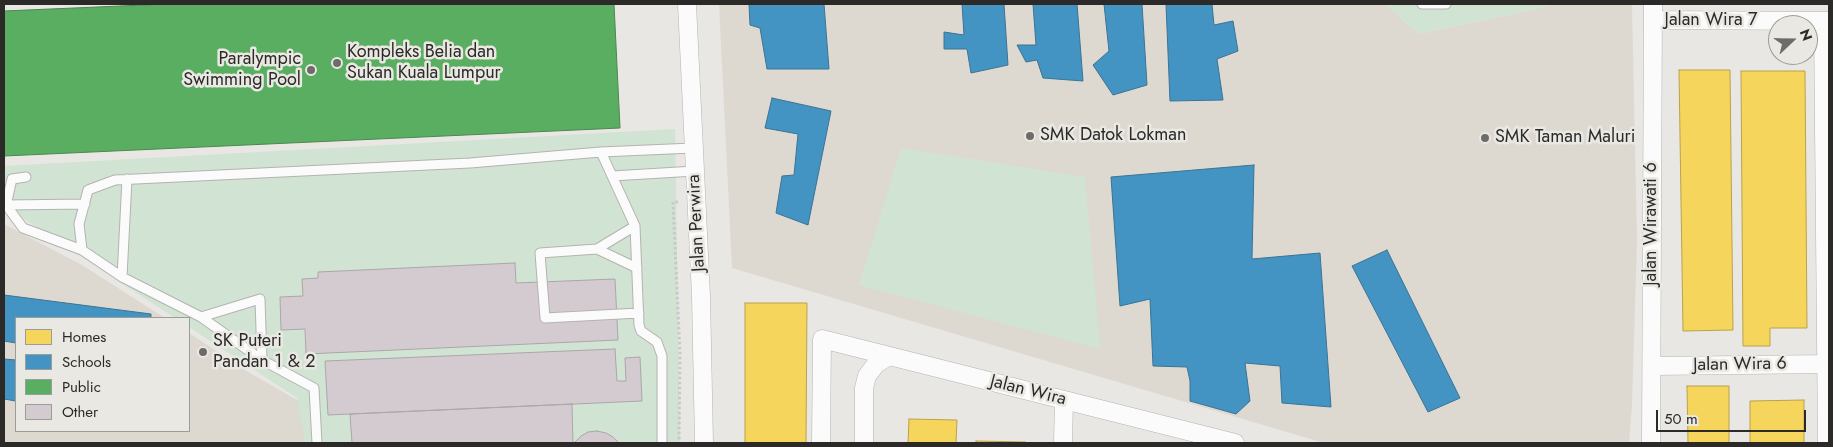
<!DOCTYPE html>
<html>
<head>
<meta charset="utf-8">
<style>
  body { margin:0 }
  #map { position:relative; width:1833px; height:447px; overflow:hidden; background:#e9e7e4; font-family:Jost,sans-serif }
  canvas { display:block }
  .frame { position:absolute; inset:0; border:5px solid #2b2a28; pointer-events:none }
  .legend { position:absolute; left:15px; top:317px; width:175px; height:115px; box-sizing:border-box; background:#eae8e3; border:1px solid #9e9c98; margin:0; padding:6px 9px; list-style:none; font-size:15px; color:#2b2a28 }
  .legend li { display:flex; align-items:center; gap:10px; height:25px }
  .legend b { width:25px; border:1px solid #9e9c98 }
  .north { position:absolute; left:1768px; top:15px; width:50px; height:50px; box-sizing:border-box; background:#eae8e3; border:1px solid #9e9c98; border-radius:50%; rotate:69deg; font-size:14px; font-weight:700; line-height:20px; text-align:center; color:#2b2a28 }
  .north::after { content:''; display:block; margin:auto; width:18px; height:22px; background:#6e6c6a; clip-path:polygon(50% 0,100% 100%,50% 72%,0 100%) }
  .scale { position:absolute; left:1656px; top:410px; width:150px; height:22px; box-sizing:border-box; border:2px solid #2b2a28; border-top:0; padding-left:6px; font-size:15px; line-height:18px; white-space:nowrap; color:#2b2a28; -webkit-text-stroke:4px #eae8e3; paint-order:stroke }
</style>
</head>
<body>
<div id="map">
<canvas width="1833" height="447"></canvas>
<div class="frame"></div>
<ul class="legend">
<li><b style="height:14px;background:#f6d55c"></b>Homes</li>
<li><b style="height:14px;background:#4393c3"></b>Schools</li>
<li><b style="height:14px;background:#5aae61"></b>Public</li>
<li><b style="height:14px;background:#d4cbd1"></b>Other</li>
</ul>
<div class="north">N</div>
<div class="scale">50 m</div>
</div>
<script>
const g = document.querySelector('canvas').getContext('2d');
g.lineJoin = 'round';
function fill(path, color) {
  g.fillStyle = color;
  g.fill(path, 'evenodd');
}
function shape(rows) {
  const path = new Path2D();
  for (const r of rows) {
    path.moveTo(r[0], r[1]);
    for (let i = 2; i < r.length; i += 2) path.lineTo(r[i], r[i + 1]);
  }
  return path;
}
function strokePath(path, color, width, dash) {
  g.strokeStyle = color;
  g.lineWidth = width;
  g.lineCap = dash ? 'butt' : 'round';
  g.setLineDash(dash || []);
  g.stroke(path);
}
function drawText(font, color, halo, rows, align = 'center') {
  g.font = font + ' Jost,sans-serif';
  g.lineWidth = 5;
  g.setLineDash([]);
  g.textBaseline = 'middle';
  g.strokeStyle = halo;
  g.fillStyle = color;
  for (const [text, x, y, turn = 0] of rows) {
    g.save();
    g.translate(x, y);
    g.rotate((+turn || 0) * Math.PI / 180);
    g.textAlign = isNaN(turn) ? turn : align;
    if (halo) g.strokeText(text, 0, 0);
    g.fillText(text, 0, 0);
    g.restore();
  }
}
const built = shape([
  [719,4,1385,4,1419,34,1540,8,1552,4,1632,4,1637,241,1632,405,1629,443,1324,443,732,268],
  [4,224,82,265,165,318,16,318,16,431,189,431,189,333,245,370,304,404,305,443,4,443]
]);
const green = shape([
  [1385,4,1552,4,1540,8,1419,34],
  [675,129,680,443,305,443,297,398,189,327,189,318,175,318,4,206,4,166],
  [901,148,1085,177,1100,349,859,285]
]);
const homes = shape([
  [1679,70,1730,70,1733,330,1683,331,1679,70],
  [1741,71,1805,71,1807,328,1770,328,1770,346,1743,346,1741,71],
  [745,303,807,303,806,443,745,443,745,303],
  [1687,386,1729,386,1729,443,1688,443,1687,386],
  [1804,400,1804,443,1750,443,1750,401,1804,400],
  [909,419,957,420,956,443,908,443,909,419],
  [976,441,1026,442,1026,443,976,443,976,441]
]);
const schools = shape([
  [749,4,824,4,829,69,767,69,760,28,750,25,749,4],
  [962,4,1004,4,1008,65,971,73,967,49,944,49,944,32,964,35,962,4],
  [1033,4,1077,4,1083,81,1043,78,1037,60,1026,62,1017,45,1036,45,1033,4],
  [1104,4,1142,4,1147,85,1113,95,1093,65,1109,51,1104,4],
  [1166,4,1212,4,1214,25,1233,21,1238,51,1217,59,1223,100,1170,101,1166,4],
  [772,98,831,111,808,225,776,213,782,176,794,175,798,134,765,128,772,98],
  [1254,165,1252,259,1320,253,1331,407,1282,403,1280,366,1245,363,1250,401,1236,414,1190,401,1190,381,1187,367,1153,366,1150,299,1120,306,1111,177,1254,165],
  [1387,250,1460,398,1428,412,1352,266,1387,250],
  [4,295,151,314,151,318,16,318,16,343,4,341,4,295],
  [4,359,16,360,16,401,4,399,4,359]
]);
const public = shape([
  [167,4,614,4,620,128,4,156,4,11,167,4]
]);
const building = shape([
  [515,263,516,283,615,279,618,340,306,354,305,329,281,330,280,297,303,296,302,279,318,278,318,272,515,263],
  [615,349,617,381,626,381,625,358,640,357,642,401,328,415,325,361,615,349],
  [572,404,573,443,352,443,350,414,572,404],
  [597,431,606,433,613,437,619,443,574,443,581,436,588,432,597,431]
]);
const path = shape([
  [678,202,673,202,680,354,679,443]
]);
const service = shape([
  [1422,4,1446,4],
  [601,152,693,148],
  [612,176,695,171],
  [26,177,12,179,6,205,23,228,82,250],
  [6,205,85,204],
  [635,226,597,249,540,253,545,318,639,313],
  [597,249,637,268],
  [122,277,127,179],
  [201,317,260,299,262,360],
  [317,443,314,388,262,360,201,317,122,277,82,250,79,224,88,190,115,180,470,163,601,152,635,226,639,325,641,331,657,342,662,356,662,443]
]);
const minor = shape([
  [687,4,701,296,704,443],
  [1653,20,1829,21],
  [1823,21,1827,443],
  [1652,366,1829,364],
  [821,443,822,339,1235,443],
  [864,443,864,388,867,376,876,364,889,356],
  [1063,443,1064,400],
  [1651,443,1653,4]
]);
const markers = [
  [337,63,5,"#6e6c6a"],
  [311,70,5,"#6e6c6a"],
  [1030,136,5,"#6e6c6a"],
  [1485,138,5,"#6e6c6a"],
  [203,352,5,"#6e6c6a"]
];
const streetNames = [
  ["Jalan Wira 7",1711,21],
  ["Jalan Perwira",697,223,-93],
  ["Jalan Wirawati 6",1652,224,-90],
  ["Jalan Wira 6",1740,365,-1],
  ["Jalan Wira",1028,391,14]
];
const poiNames = [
  ["Kompleks Belia dan",347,53],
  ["Sukan Kuala Lumpur",347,74],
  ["Paralympic",301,60,"right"],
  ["Swimming Pool",301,81,"right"],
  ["SMK Datok Lokman",1040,136],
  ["SMK Taman Maluri",1495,138],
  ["SK Puteri",213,342],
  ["Pandan 1 & 2",213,363]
];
fill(built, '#ddd9d1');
fill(green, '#d1e3d2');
fill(homes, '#f6d55c');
strokePath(homes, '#b9a24c', 1);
fill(schools, '#4393c3');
strokePath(schools, '#3c7494', 1);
fill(public, '#5aae61');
strokePath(public, '#4c8650', 1);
fill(building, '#d4cbd1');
strokePath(building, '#aaa8a8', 1);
strokePath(service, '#b4b3b1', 11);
strokePath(minor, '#b4b3b1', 19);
strokePath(path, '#c8c8c7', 3, [2.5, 2.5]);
strokePath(service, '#fcfbfb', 9);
strokePath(minor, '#fcfbfb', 18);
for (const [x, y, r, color] of markers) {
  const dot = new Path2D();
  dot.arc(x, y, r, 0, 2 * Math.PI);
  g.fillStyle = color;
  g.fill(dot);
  strokePath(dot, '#eae8e3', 2);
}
drawText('18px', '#2b2a28', '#eae8e3', streetNames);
drawText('18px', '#2b2a28', '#eae8e3', poiNames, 'left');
</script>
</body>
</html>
